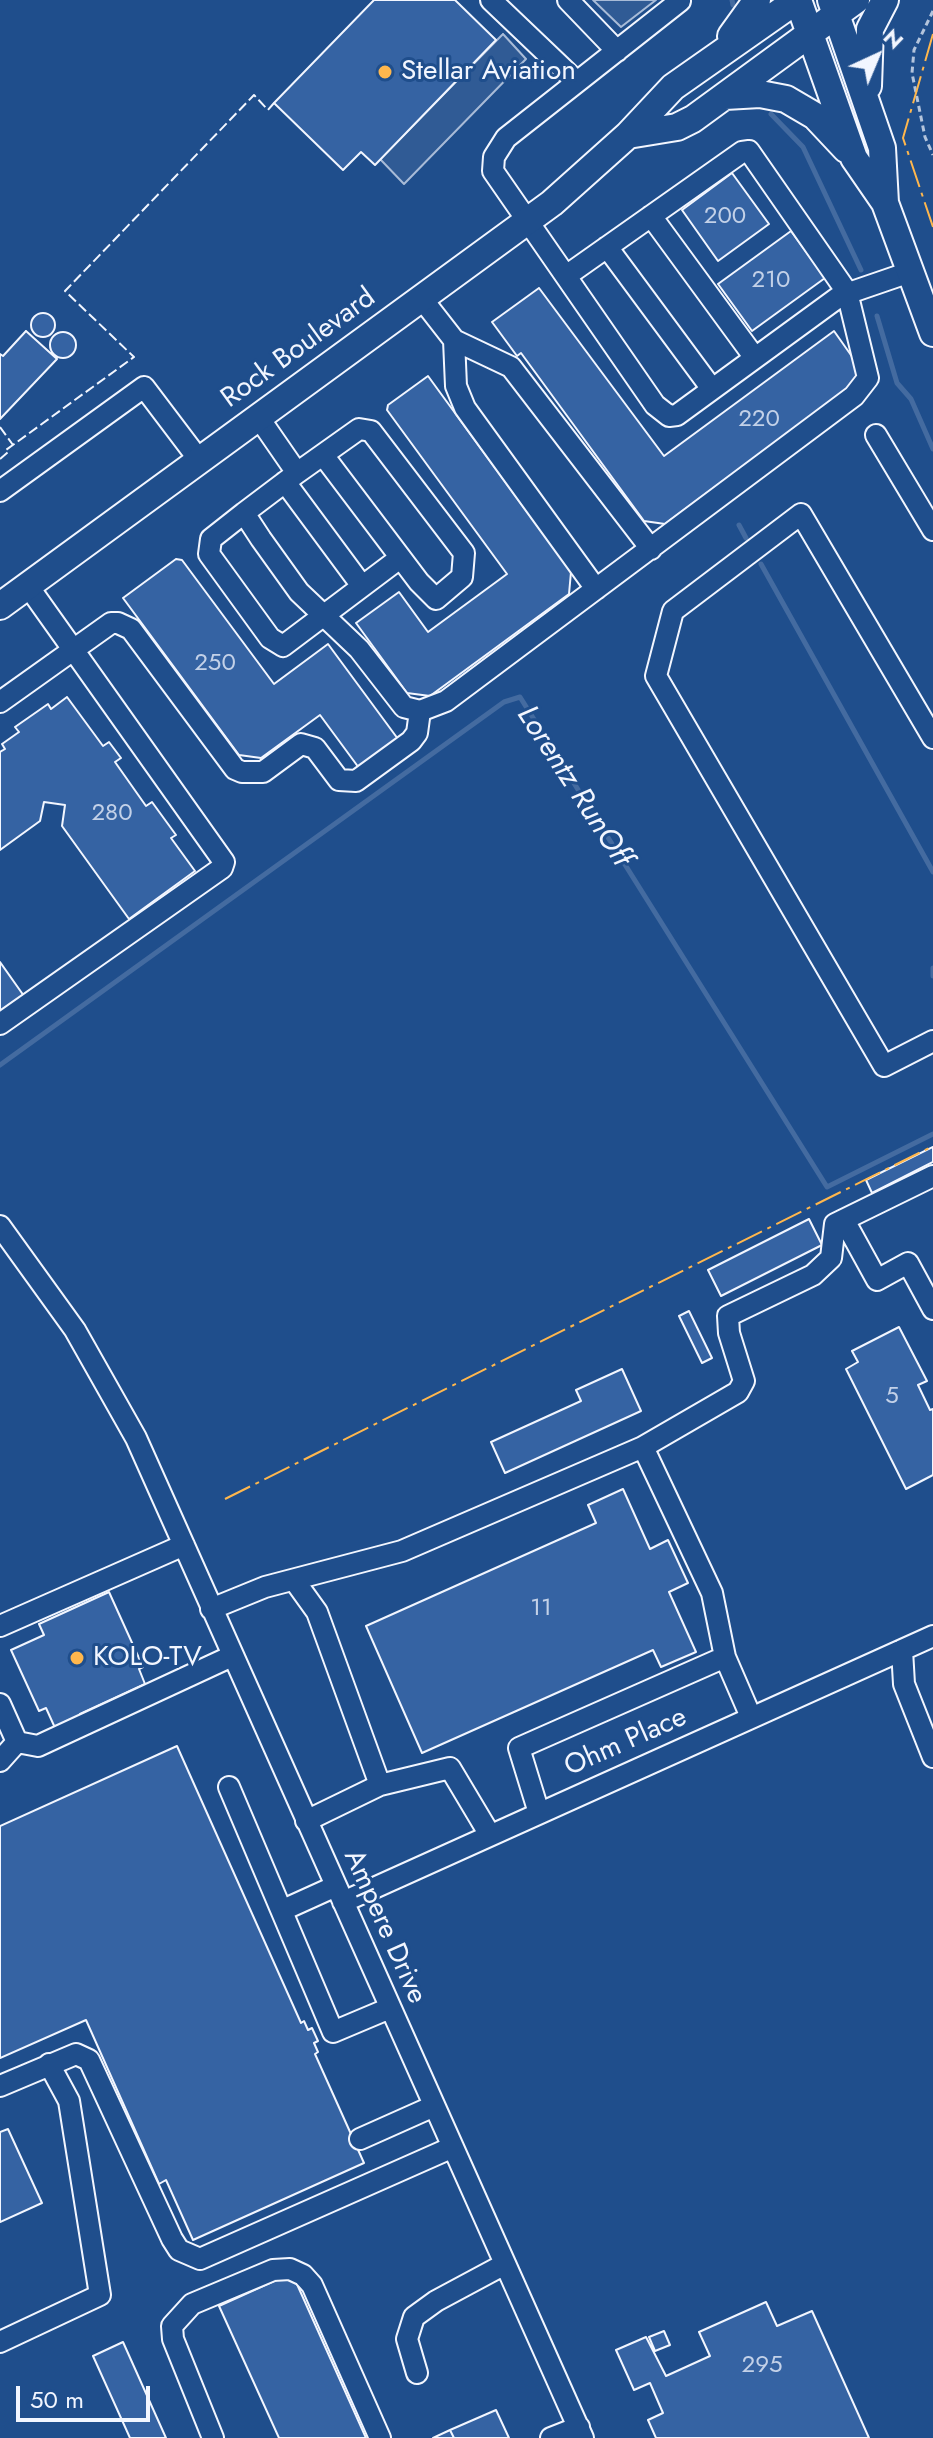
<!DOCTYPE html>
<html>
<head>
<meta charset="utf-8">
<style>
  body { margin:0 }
  #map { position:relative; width:933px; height:2438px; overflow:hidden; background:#1f4e8c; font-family:Jost,sans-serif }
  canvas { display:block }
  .north { position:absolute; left:837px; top:16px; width:80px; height:80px; -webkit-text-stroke:6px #1f4e8c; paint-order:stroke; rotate:44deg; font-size:22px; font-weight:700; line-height:32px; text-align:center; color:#f2f6ff }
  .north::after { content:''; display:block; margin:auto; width:28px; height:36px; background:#f2f6ff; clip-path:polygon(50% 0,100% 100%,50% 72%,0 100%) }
  .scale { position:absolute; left:16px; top:2386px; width:134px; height:36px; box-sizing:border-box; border:4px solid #f2f6ff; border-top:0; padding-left:10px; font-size:24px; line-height:28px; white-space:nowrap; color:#f2f6ff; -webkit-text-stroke:6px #1f4e8c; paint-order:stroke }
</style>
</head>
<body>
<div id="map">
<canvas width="933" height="2438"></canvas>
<div class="north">N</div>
<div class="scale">50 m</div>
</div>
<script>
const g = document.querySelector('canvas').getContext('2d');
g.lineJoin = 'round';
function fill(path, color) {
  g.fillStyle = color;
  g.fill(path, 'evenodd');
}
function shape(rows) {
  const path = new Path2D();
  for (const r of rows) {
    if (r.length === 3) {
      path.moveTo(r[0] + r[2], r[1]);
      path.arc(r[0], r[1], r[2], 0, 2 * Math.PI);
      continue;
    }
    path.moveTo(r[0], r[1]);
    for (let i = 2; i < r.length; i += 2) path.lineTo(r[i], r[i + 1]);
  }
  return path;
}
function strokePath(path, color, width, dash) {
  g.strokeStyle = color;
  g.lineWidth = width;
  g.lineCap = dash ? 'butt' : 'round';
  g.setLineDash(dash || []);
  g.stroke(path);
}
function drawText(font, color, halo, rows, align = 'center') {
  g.font = font + ' Jost,sans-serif';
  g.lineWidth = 6;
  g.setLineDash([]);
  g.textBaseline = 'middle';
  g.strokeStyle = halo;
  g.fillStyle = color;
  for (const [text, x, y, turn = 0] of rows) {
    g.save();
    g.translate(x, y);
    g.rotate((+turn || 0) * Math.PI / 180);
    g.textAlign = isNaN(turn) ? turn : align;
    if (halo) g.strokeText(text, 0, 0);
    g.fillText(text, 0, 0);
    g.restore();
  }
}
const built = shape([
  [593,0,656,0,621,27,593,0],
  [503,34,526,59,404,184,380,159,503,34]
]);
const stream = shape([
  [732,0,733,5],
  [771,114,803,147,861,270],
  [877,316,897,383,911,399,933,449],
  [739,525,746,538],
  [761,564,933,872],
  [933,968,933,976],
  [0,1065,504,702,520,697,827,1187,933,1134]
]);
const building = shape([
  [374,0,455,0,496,40,375,165,361,152,343,170,274,103,374,0],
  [732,173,769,224,718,261,682,210,732,173],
  [791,231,825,278,752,331,718,284,791,231],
  [539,288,664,456,834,331,858,365,855,383,665,524,644,521,521,353,517,356,492,322,539,288],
  [43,325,12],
  [26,331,57,359,0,419,0,354,3,356,26,331],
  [63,345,13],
  [428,376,571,572,569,594,430,696,407,693,356,623,399,592,428,632,507,574,387,410,388,405,428,376],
  [176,559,182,560,274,684,328,644,398,739,359,768,320,715,261,758,239,755,123,598,176,559],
  [67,697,103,746,109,742,121,758,115,762,146,806,152,802,176,835,171,838,195,871,129,919,62,826,65,805,44,802,40,821,0,850,0,752,5,749,2,744,19,732,15,727,48,704,51,709,67,697],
  [0,962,24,996,0,1013,0,962],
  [933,1147,933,1162,872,1193,866,1180,933,1147],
  [809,1219,822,1245,721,1296,708,1270,809,1219],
  [689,1311,712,1358,702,1363,679,1316,689,1311],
  [899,1327,927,1381,918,1385,930,1410,933,1409,933,1475,906,1489,846,1369,858,1362,852,1351,899,1327],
  [622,1369,641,1411,505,1473,491,1442,581,1401,576,1390,622,1369],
  [623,1489,650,1549,668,1540,688,1583,669,1592,696,1652,661,1667,653,1650,422,1753,366,1626,596,1523,588,1505,623,1489],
  [109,1592,143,1667,139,1669,145,1684,80,1714,81,1718,56,1730,46,1708,39,1711,11,1650,44,1635,39,1624,109,1592],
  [177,1746,301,2023,304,2021,308,2030,312,2028,318,2041,314,2043,318,2052,315,2054,364,2163,193,2240,166,2180,159,2184,86,2020,0,2058,0,1826,177,1746],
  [8,2129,42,2203,0,2222,0,2132,8,2129],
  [283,2277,296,2282,366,2438,279,2438,219,2306,283,2277],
  [766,2302,777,2326,812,2311,869,2438,656,2438,648,2420,663,2413,650,2383,634,2390,616,2350,646,2337,666,2376,710,2356,699,2332,766,2302],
  [664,2331,670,2345,655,2351,649,2337,664,2331],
  [123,2342,166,2438,130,2438,93,2356,123,2342],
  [496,2410,509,2438,454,2438,450,2430,496,2410],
  [450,2430,454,2438,433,2438,450,2430]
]);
const path = shape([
  [933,11,914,50,912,73,925,137,933,155]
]);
const minor = shape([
  [491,0,577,82],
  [568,0,617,51],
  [680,1,506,138,494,157,493,171,655,405,669,416,677,415,840,296,910,272],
  [651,216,755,358],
  [607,247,712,389],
  [422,299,454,340,511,367,651,549],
  [454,340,456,386,465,408,596,589],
  [259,418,297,473,244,513,261,539,299,592,359,649,404,707,420,711,446,701,854,396,868,378,847,292,749,151,742,152,566,276],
  [876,435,933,530],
  [297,473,359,429,371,431,464,553,462,577,436,599,419,582,323,455],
  [285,482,362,586],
  [0,491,144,387,200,461],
  [244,513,211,539,209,554,270,638,283,646,400,558],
  [0,702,111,623,118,623,131,629,235,769,242,772,263,772,301,744,315,748,339,780,356,781,411,741,417,733,420,711],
  [933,738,801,514,673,611,656,676,884,1066,933,1041],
  [0,1024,222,868,224,862,28,586],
  [844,1220,877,1280,908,1263,933,1309],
  [0,1226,75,1330,136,1438,583,2438],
  [643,1447,738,1392,744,1381,729,1333,728,1316,813,1275,831,1258,835,1224,933,1176],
  [294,1580,317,1612,380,1785],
  [211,1609,265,1587,402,1551,643,1447,712,1593,725,1657],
  [0,1626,184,1545],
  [902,1650,904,1684,933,1757],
  [0,1704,17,1742,38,1746,232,1656],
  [0,1761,17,1742],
  [229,1787,333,2032,390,2008],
  [539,1813,519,1748,725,1657,751,1717],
  [306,1821,380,1785,450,1768,490,1835],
  [343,1902,933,1636],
  [283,1910,336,1886],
  [0,2086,76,2054,89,2060,172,2239,179,2250,200,2259,453,2147],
  [360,2139,434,2106],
  [0,2342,100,2295,69,2101,49,2064],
  [417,2373,407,2339,414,2317,436,2301,505,2264],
  [213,2438,173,2339,172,2326,192,2304,273,2270,290,2269,303,2275,312,2285,380,2438],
  [551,2438,579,2427]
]);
const major = shape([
  [798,0,854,158,885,203,933,333],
  [831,0,882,148,885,203],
  [731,36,757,0],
  [868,86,870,29,885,0],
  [725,96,760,94,786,99,815,116,846,149],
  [628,135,677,127,693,119,856,0],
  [0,606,552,203,628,135,673,87,797,0]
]);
const fence = shape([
  [0,427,13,445],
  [0,459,8,452,6,450,134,357,65,291,254,95,268,110,274,103]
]);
const power = shape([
  [933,34,903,138,933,227],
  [225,1499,933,1146]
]);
const markers = [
  [385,72,8,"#ffb74d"],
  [77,1658,8,"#ffb74d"]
];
const numberNames = [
  ["200",725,217],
  ["210",771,281],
  ["220",759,420],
  ["250",215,664],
  ["280",112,814],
  ["5",892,1397],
  ["11",541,1609],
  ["295",762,2366]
];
const poiNames = [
  ["Stellar Aviation",401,72],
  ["KOLO-TV",93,1658]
];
const streetNames = [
  ["Rock Boulevard",299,349,-36],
  ["Ohm Place",626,1743,-24],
  ["Ampere Drive",384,1927,66]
];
const waterNames = [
  ["Lorentz RunOff",573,787,57]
];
fill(built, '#305b95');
strokePath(built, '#a8bbd7', 2);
strokePath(stream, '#446ba0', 5);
fill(building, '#3563a3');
strokePath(building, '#f2f6ff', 2);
strokePath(minor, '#f2f6ff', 24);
strokePath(major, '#f2f6ff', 30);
strokePath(path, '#b3c4dc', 3, [6, 4]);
strokePath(minor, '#1f4e8c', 20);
strokePath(major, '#1f4e8c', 26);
strokePath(fence, '#f2f6ff', 2, [10, 4]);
strokePath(power, '#ffb74d', 2, [28, 6, 4, 6]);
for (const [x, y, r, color] of markers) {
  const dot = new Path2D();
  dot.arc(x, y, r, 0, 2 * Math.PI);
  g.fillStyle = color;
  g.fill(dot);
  strokePath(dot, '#1f4e8c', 3);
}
drawText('24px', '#c3d1e8', null, numberNames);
drawText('28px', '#f2f6ff', '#1f4e8c', poiNames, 'left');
drawText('28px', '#f2f6ff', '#1f4e8c', streetNames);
drawText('italic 30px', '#f2f6ff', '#1f4e8c', waterNames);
</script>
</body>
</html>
